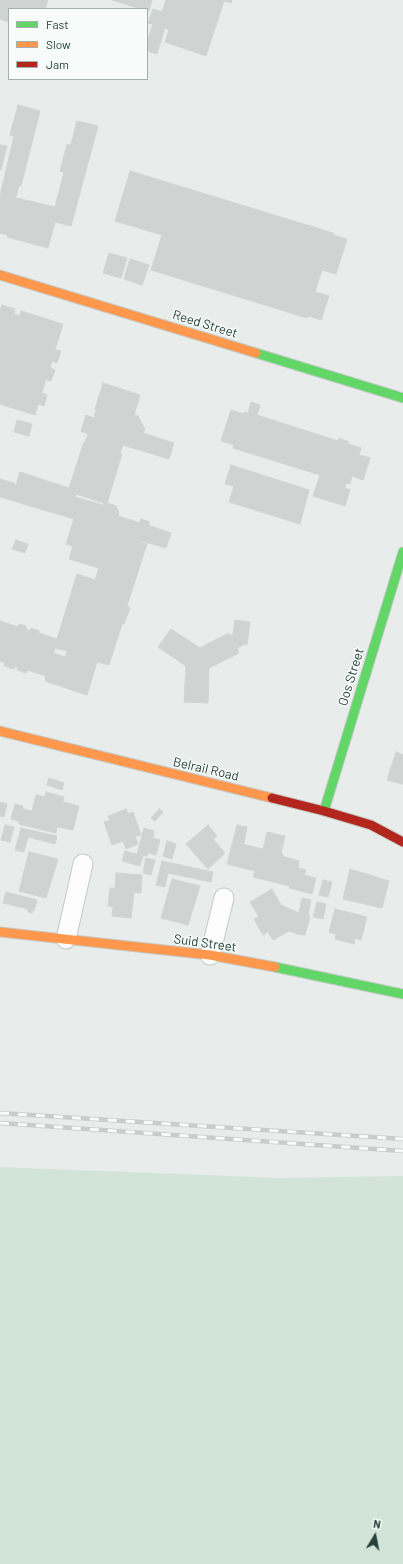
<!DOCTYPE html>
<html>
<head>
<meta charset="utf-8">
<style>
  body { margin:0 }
  #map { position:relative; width:403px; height:1564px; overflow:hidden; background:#e8ecea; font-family:Barlow,sans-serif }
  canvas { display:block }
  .legend { position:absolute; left:8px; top:8px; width:140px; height:72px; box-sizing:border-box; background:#f7fbf9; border:1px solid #a3b0ad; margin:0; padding:5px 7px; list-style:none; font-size:12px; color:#25403a }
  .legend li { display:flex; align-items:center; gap:8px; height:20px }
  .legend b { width:20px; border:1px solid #a3b0ad }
  .north { position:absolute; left:355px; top:1516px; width:40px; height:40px; -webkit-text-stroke:3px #f7fbf9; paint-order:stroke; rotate:10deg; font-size:11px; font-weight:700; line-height:16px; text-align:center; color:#25403a }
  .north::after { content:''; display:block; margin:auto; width:14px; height:18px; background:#25403a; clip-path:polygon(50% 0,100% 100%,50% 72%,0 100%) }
</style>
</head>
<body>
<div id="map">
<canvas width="403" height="1564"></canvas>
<ul class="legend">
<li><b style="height:5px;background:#63d668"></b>Fast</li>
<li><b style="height:5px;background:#ff974d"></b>Slow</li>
<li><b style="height:5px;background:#b3261e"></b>Jam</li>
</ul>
<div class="north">N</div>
</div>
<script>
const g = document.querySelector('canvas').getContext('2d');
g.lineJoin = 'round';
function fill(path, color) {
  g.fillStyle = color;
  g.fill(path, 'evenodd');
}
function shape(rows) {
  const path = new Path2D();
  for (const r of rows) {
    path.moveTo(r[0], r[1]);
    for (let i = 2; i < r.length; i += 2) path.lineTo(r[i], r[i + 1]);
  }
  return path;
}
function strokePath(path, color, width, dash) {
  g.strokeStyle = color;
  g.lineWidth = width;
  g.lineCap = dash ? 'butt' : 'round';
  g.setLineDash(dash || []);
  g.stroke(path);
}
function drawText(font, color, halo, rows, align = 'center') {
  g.font = font + ' Barlow,sans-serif';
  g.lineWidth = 3;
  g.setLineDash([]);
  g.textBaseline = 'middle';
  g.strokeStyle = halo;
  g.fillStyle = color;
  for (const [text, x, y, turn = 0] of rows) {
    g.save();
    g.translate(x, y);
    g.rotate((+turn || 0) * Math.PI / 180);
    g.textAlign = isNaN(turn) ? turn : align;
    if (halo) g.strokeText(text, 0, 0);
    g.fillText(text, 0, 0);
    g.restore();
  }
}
const green = shape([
  [0,1167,280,1178,403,1176,403,1564,0,1564]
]);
const building = shape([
  [0,0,48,0,45,9,9,9,9,22,0,19,0,0],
  [112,0,152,0,149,11,147,9,141,9,112,0],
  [166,0,232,0,231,3,224,1,206,56,165,42,169,30,165,28,157,54,147,51,147,42,153,24,148,23,153,9,162,12,166,0],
  [18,105,40,111,21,186,19,185,15,201,17,198,55,207,64,172,60,171,67,144,71,145,77,121,98,126,71,226,55,222,48,248,7,237,8,235,0,233,0,196,14,136,10,135,18,105],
  [0,145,7,146,1,170,0,170,0,145],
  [130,171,333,233,333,235,347,239,336,274,322,270,315,292,329,296,321,320,308,316,307,318,151,270,162,235,115,221,130,171],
  [109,253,127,258,121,278,103,273,109,253],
  [130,259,149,265,142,285,124,279,130,259],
  [2,305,15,309,14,314,20,316,21,311,63,324,55,350,61,351,57,363,52,361,50,368,55,370,51,381,46,379,42,393,47,395,44,406,38,404,35,415,0,404,0,312,2,305],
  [103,383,140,395,134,415,138,416,145,429,143,433,174,443,169,459,123,445,120,453,122,454,107,503,116,506,119,512,118,516,140,523,141,519,150,522,148,525,171,533,166,548,135,539,135,540,147,544,127,606,130,608,124,624,122,624,109,665,97,662,87,695,45,681,46,676,27,670,26,673,17,670,18,667,15,666,14,669,4,666,5,663,0,661,0,621,18,627,19,624,26,626,26,629,30,631,31,628,39,631,39,633,57,639,77,574,95,580,99,568,69,559,73,546,66,544,74,519,0,497,0,479,14,483,14,485,16,485,20,472,69,488,84,442,85,442,88,434,81,431,86,415,94,418,96,410,95,409,103,383],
  [76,494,104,503,103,505,75,497,76,494],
  [55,648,67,651,65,657,54,653,55,648],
  [251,402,260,405,257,415,338,441,339,438,349,442,348,444,361,448,359,455,370,458,363,480,352,476,350,484,346,483,345,488,350,490,345,506,313,496,320,475,233,448,234,445,221,441,231,410,244,414,244,412,248,413,251,402],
  [17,420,32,424,29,436,14,432,17,420],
  [231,465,309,490,300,524,229,502,234,486,225,484,231,465],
  [16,540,28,544,25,553,12,549,16,540],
  [235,620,250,622,247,645,245,644,237,648,239,653,209,668,208,703,184,702,186,666,158,647,171,629,200,648,229,633,230,636,233,634,235,620],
  [396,752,403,755,403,784,387,780,396,752],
  [49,778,64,783,62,790,47,785,49,778],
  [46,792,64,797,63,802,79,806,73,830,57,827,56,833,19,824,19,821,11,819,15,804,23,806,23,809,32,811,36,795,45,797,46,792],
  [0,802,7,804,4,817,0,816,0,802],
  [126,809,128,814,133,812,141,835,135,836,138,844,126,849,123,841,112,845,104,822,110,820,108,816,126,809],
  [159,809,163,812,155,821,151,818,159,809],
  [5,825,14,827,10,842,1,840,5,825],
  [208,825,217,836,213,839,225,853,208,869,186,844,208,825],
  [237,825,247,827,244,843,242,844,263,849,267,832,285,836,281,853,283,854,282,856,299,861,298,868,306,870,304,875,316,878,312,894,289,888,290,886,253,877,255,871,227,864,237,825],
  [21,828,57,836,55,844,28,837,24,852,15,850,21,828],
  [144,828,154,831,153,838,160,840,156,855,148,853,147,856,137,854,144,828],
  [167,841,176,844,172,859,163,856,167,841],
  [125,851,143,856,140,866,122,861,125,851],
  [29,852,58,859,46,898,19,891,29,852],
  [146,858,155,860,151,875,143,873,146,858],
  [162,861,213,872,211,882,168,873,165,887,156,885,162,861],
  [350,869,389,881,382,908,343,899,350,869],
  [116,873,142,875,141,893,134,892,131,918,112,916,113,907,108,906,110,888,115,889,116,873],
  [172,879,200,886,188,925,161,918,172,879],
  [323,880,332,882,328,897,319,895,323,880],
  [272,889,281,905,299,913,302,898,311,900,308,915,310,916,305,935,296,934,296,933,289,931,273,940,268,932,263,935,254,919,259,917,250,902,272,889],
  [6,892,37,900,34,911,32,910,32,913,28,912,28,909,3,903,6,892],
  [317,902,326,904,323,919,313,917,317,902],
  [335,909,367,917,361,940,355,938,354,944,335,939,336,934,329,932,335,909]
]);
const street = shape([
  [66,939,83,864],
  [210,955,224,898]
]);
const fast = shape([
  [256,353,403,398],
  [324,811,403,552],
  [275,967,403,994]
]);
const slow = shape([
  [0,275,256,353],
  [0,731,272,798],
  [0,932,210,955,275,967]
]);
const jam = shape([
  [272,798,324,811,371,825,403,842]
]);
const rail = shape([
  [0,1113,403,1139],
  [0,1123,403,1151]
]);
const streetNames = [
  ["Reed Street",205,324,17],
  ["Oos Street",351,677,-73],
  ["Belrail Road",206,769,13],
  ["Suid Street",205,943,8]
];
fill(green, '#d2e4d8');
fill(building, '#cfd3d2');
strokePath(building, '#d0d5d3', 1);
strokePath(street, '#c5c9c7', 21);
strokePath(fast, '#c3cac7', 11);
strokePath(slow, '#c3cac7', 11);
strokePath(jam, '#c3cac7', 11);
strokePath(street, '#fcfcfc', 19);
strokePath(fast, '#63d668', 9);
strokePath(slow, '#ff974d', 9);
strokePath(jam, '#b3261e', 9);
strokePath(rail, '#c9cccb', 4.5);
strokePath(rail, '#f7fbf9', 3, [9]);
drawText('13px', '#25403a', '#f7fbf9', streetNames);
</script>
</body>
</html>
